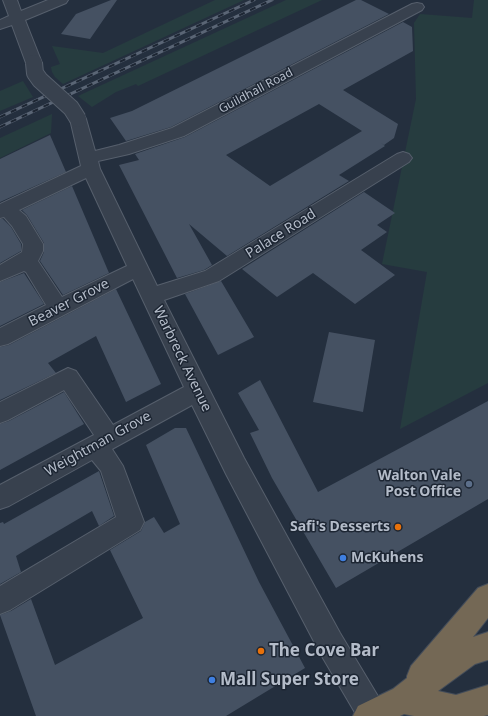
<!DOCTYPE html>
<html>
<head>
<meta charset="utf-8">
<style>
  body { margin:0 }
  canvas { display:block; background:#242f3e }
</style>
</head>
<body>
<canvas width="488" height="716"></canvas>
<script>
const g = document.querySelector('canvas').getContext('2d');
g.lineJoin = 'round';
function fill(path, color) {
  g.fillStyle = color;
  g.fill(path, 'evenodd');
}
function shape(rows) {
  const path = new Path2D();
  for (const r of rows) {
    path.moveTo(r[0], r[1]);
    for (let i = 2; i < r.length; i += 2) path.lineTo(r[i], r[i + 1]);
  }
  return path;
}
function strokePath(path, color, width, dash) {
  g.strokeStyle = color;
  g.lineWidth = width;
  g.lineCap = dash ? 'butt' : 'round';
  g.setLineDash(dash || []);
  g.stroke(path);
}
function drawText(font, color, halo, rows, align = 'center') {
  g.font = font + ' "Noto Sans",sans-serif';
  g.lineWidth = 3;
  g.setLineDash([]);
  g.textBaseline = 'middle';
  g.strokeStyle = halo;
  g.fillStyle = color;
  for (const [text, x, y, turn = 0] of rows) {
    g.save();
    g.translate(x, y);
    g.rotate((+turn || 0) * Math.PI / 180);
    g.textAlign = isNaN(turn) ? turn : align;
    if (halo) g.strokeText(text, 0, 0);
    g.fillText(text, 0, 0);
    g.restore();
  }
}
const green = shape([
  [215,0,244,0,63,84,55,77,52,72,51,67,60,64,52,46,103,53],
  [286,0,322,0,138,86,136,84,116,92,92,107,78,96],
  [474,0,488,0,488,383,400,429,427,272,382,264,416,99,414,23,420,14,472,18],
  [23,81,33,97,0,111,0,91],
  [52,114,51,133,0,158,0,138]
]);
const building = shape([
  [111,0,117,0,90,39,61,34,76,14],
  [356,0,361,0,389,14,171,127,126,141,110,118,132,111],
  [403,22,412,27,413,51,343,90,398,124,394,138,384,145,381,143,385,146,339,175,349,181,227,256,189,224,212,265,204,270,177,278,119,165,139,160,135,154,185,137],
  [319,104,362,131,270,186,226,155],
  [50,135,66,172,0,202,0,159],
  [72,186,109,273,63,295,40,261,44,252,44,243,27,215,22,210],
  [364,192,395,213,377,225,387,232,361,250,395,275,355,304,313,273,277,297,242,269],
  [0,219,3,219,11,227,21,244,21,251,0,263],
  [24,273,44,304,0,326,0,282],
  [221,281,254,337,218,355,185,294],
  [116,289,161,384,126,402,96,336,48,363,56,373,0,400,0,347,9,345],
  [329,332,375,340,363,412,313,402],
  [260,380,318,492,488,401,488,499,336,588,272,478,250,433,259,430,238,393],
  [64,392,84,424,0,470,0,424,9,421],
  [175,428,186,428,259,582,305,668,226,716,36,716,0,615,11,611,31,599,55,665,143,618,110,550,141,531,145,522,154,517,164,533,180,524,146,445],
  [99,471,114,516,99,526,92,511,34,545,16,556,21,572,0,584,0,523,3,522,4,524]
]);
const minor = shape([
  [3,0,17,0,21,11,48,0,68,0,66,3,25,20,42,63,40,66,34,68,28,66,26,63,12,25,0,29,0,20,9,16,3,0],
  [417,3,422,4,424,7,422,10,184,136,129,154,98,161,100,169,157,286,205,271,397,154,403,152,409,154,412,158,409,162,219,281,164,300,244,458,340,633,382,703,387,713,386,716,357,716,320,653,226,474,192,405,112,449,123,466,144,522,140,530,10,610,0,614,0,586,116,517,101,471,92,460,9,506,0,509,0,485,94,435,64,390,8,420,0,423,0,402,68,368,76,371,113,425,184,387,133,279,8,344,0,346,0,328,46,305,26,272,24,271,0,281,0,265,22,252,23,244,12,226,4,217,0,218,0,204,81,166,70,119,72,115,78,114,84,115,86,119,95,151,119,145,172,128,412,4,417,3],
  [86,178,127,266,62,297,38,261,43,251,43,244,26,216,19,210,86,178]
]);
const highway = shape([
  [488,584,488,618,473,637,488,632,488,660,475,664,438,691,456,695,488,685,488,715,484,716,414,716,404,714,400,716,353,716,358,706,393,689,407,678,407,676,411,666,478,588,488,584]
]);
const rail = shape([
  [0,117,254,0],
  [0,127,272,0]
]);
const minorBridge = shape([
  [34,63,35,73,40,80,71,108,78,119]
]);
const markers = [
  [469,484,4,"#5c6f8a"],
  [398,527,4,"#e8710a"],
  [343,558,4,"#3f7fe0"],
  [261,651,4,"#e8710a"],
  [212,680,4,"#3f7fe0"]
];
const farStreetnames = [
  ["Guildhall Road",256,91,-28]
];
const streetNames = [
  ["Palace Road",281,234,-32],
  ["Beaver Grove",69,303,-27],
  ["Warbreck Avenue",182,359,64],
  ["Weightman Grove",98,444,-29]
];
const poiNames = [
  ["Walton Vale",461,476],
  ["Post Office",461,492],
  ["Safi's Desserts",390,527],
  ["McKuhens",351,558,"left"]
];
const nearPoinames = [
  ["The Cove Bar",269,651],
  ["Mall Super Store",220,680]
];
fill(green, '#263c3f');
fill(building, '#455162');
strokePath(minor, '#565f6c', 2);
strokePath(highway, '#434c59', 2);
fill(minor, '#38414e');
fill(highway, '#746855');
strokePath(rail, '#5a6575', 3);
strokePath(rail, '#1d2633', 2, [6]);
strokePath(minorBridge, '#565f6c', 18, []);
strokePath(minorBridge, '#38414e', 16);
for (const [x, y, r, color] of markers) {
  const dot = new Path2D();
  dot.arc(x, y, r, 0, 2 * Math.PI);
  g.fillStyle = color;
  g.fill(dot);
  strokePath(dot, '#1d2633', 1.5);
}
drawText('12px', '#b4bcc9', '#1d2633', farStreetnames);
drawText('14px', '#b4bcc9', '#1d2633', streetNames);
drawText('bold 14px', '#b4bcc9', '#1d2633', poiNames, 'right');
drawText('bold 17px', '#b4bcc9', '#1d2633', nearPoinames, 'left');
</script>
</body>
</html>
